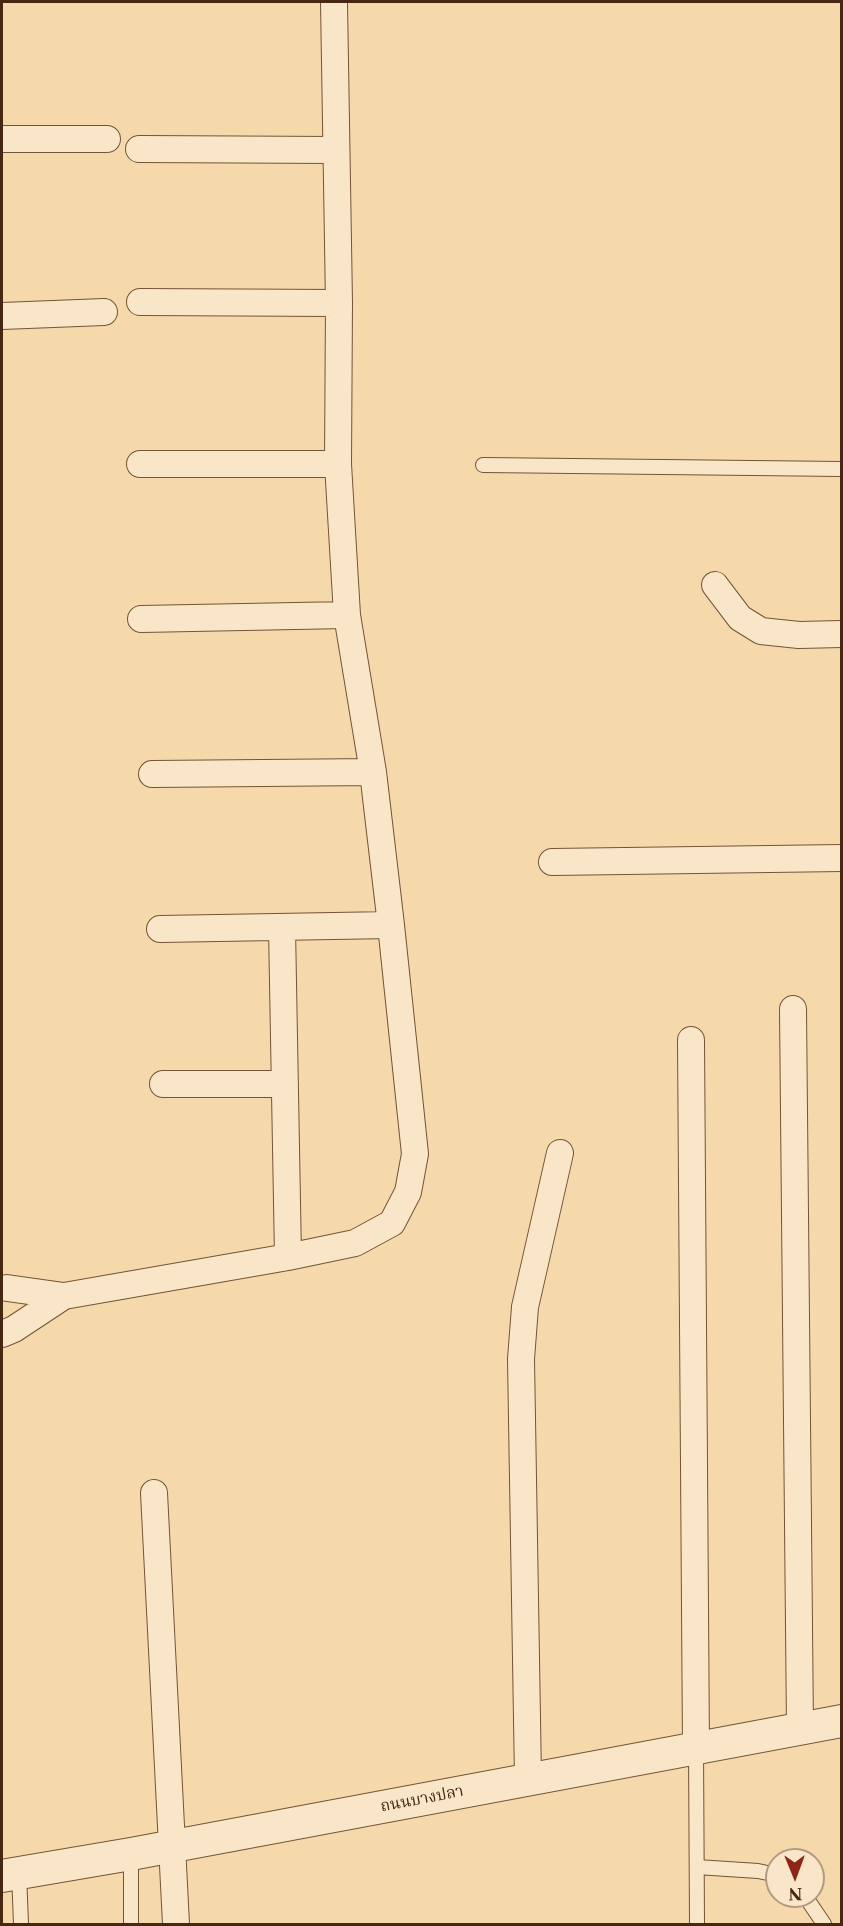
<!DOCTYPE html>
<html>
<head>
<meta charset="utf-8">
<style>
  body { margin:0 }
  #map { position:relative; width:843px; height:1926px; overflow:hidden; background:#f6d9ab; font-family:"Libre Caslon Text",serif }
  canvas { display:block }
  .frame { position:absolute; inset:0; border:3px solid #462711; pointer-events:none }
  .north { position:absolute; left:765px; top:1848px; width:60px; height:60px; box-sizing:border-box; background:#f9e6c8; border:2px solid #b19a7f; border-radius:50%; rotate:179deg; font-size:16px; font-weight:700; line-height:24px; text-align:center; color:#462711 }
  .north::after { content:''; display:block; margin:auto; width:21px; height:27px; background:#8f2418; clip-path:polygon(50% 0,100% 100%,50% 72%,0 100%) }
</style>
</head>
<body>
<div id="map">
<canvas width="843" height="1926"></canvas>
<div class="frame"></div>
<div class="north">N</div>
</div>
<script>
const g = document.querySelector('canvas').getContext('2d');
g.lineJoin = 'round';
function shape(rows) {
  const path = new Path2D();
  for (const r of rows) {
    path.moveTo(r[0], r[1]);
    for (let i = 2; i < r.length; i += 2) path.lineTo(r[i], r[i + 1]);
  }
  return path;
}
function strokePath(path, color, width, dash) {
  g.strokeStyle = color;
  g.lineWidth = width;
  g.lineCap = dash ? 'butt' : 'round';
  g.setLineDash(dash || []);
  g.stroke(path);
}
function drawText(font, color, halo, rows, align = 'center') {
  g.font = font + ' "Libre Caslon Text","Noto Serif Thai",serif';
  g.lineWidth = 4.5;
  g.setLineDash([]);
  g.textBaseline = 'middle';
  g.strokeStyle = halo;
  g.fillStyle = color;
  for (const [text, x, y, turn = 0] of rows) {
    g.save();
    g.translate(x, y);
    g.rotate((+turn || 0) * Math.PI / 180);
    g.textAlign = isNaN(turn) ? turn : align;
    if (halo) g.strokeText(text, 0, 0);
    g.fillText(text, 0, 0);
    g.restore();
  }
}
const service = shape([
  [483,465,842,469],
  [696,1748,697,1924],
  [697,1867,758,1871,777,1875],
  [19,1873,21,1924],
  [805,1896,824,1924],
  [131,1924,131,1854]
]);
const minor = shape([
  [2,139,107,139],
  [139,149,335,150],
  [140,302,339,303],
  [2,316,104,312],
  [140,464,338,464],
  [715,585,740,618,761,631,799,635,842,634],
  [141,619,347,615],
  [152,774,373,772],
  [552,862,842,858],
  [282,928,288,1257],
  [160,929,391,925],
  [793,1009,800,1729],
  [691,1040,696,1748],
  [163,1084,285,1084],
  [7,1288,64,1296,288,1257,355,1243,392,1223,408,1192,415,1154,391,925,373,772,347,615,338,464,339,303,334,2],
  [2,1334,14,1329,64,1296],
  [154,1493,176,1924],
  [528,1779,521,1359,525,1307,560,1153]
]);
const tertiary = shape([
  [2,1876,131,1854,842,1721]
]);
const streetNames = [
  ["ถนนบางปลา",422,1799,-11]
];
strokePath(service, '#725438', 16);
strokePath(minor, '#725438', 28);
strokePath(tertiary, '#725438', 34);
strokePath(service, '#f9e6c8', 14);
strokePath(minor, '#f9e6c8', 26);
strokePath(tertiary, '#f9e6c8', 32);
drawText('16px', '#462711', '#f9e6c8', streetNames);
</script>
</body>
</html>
